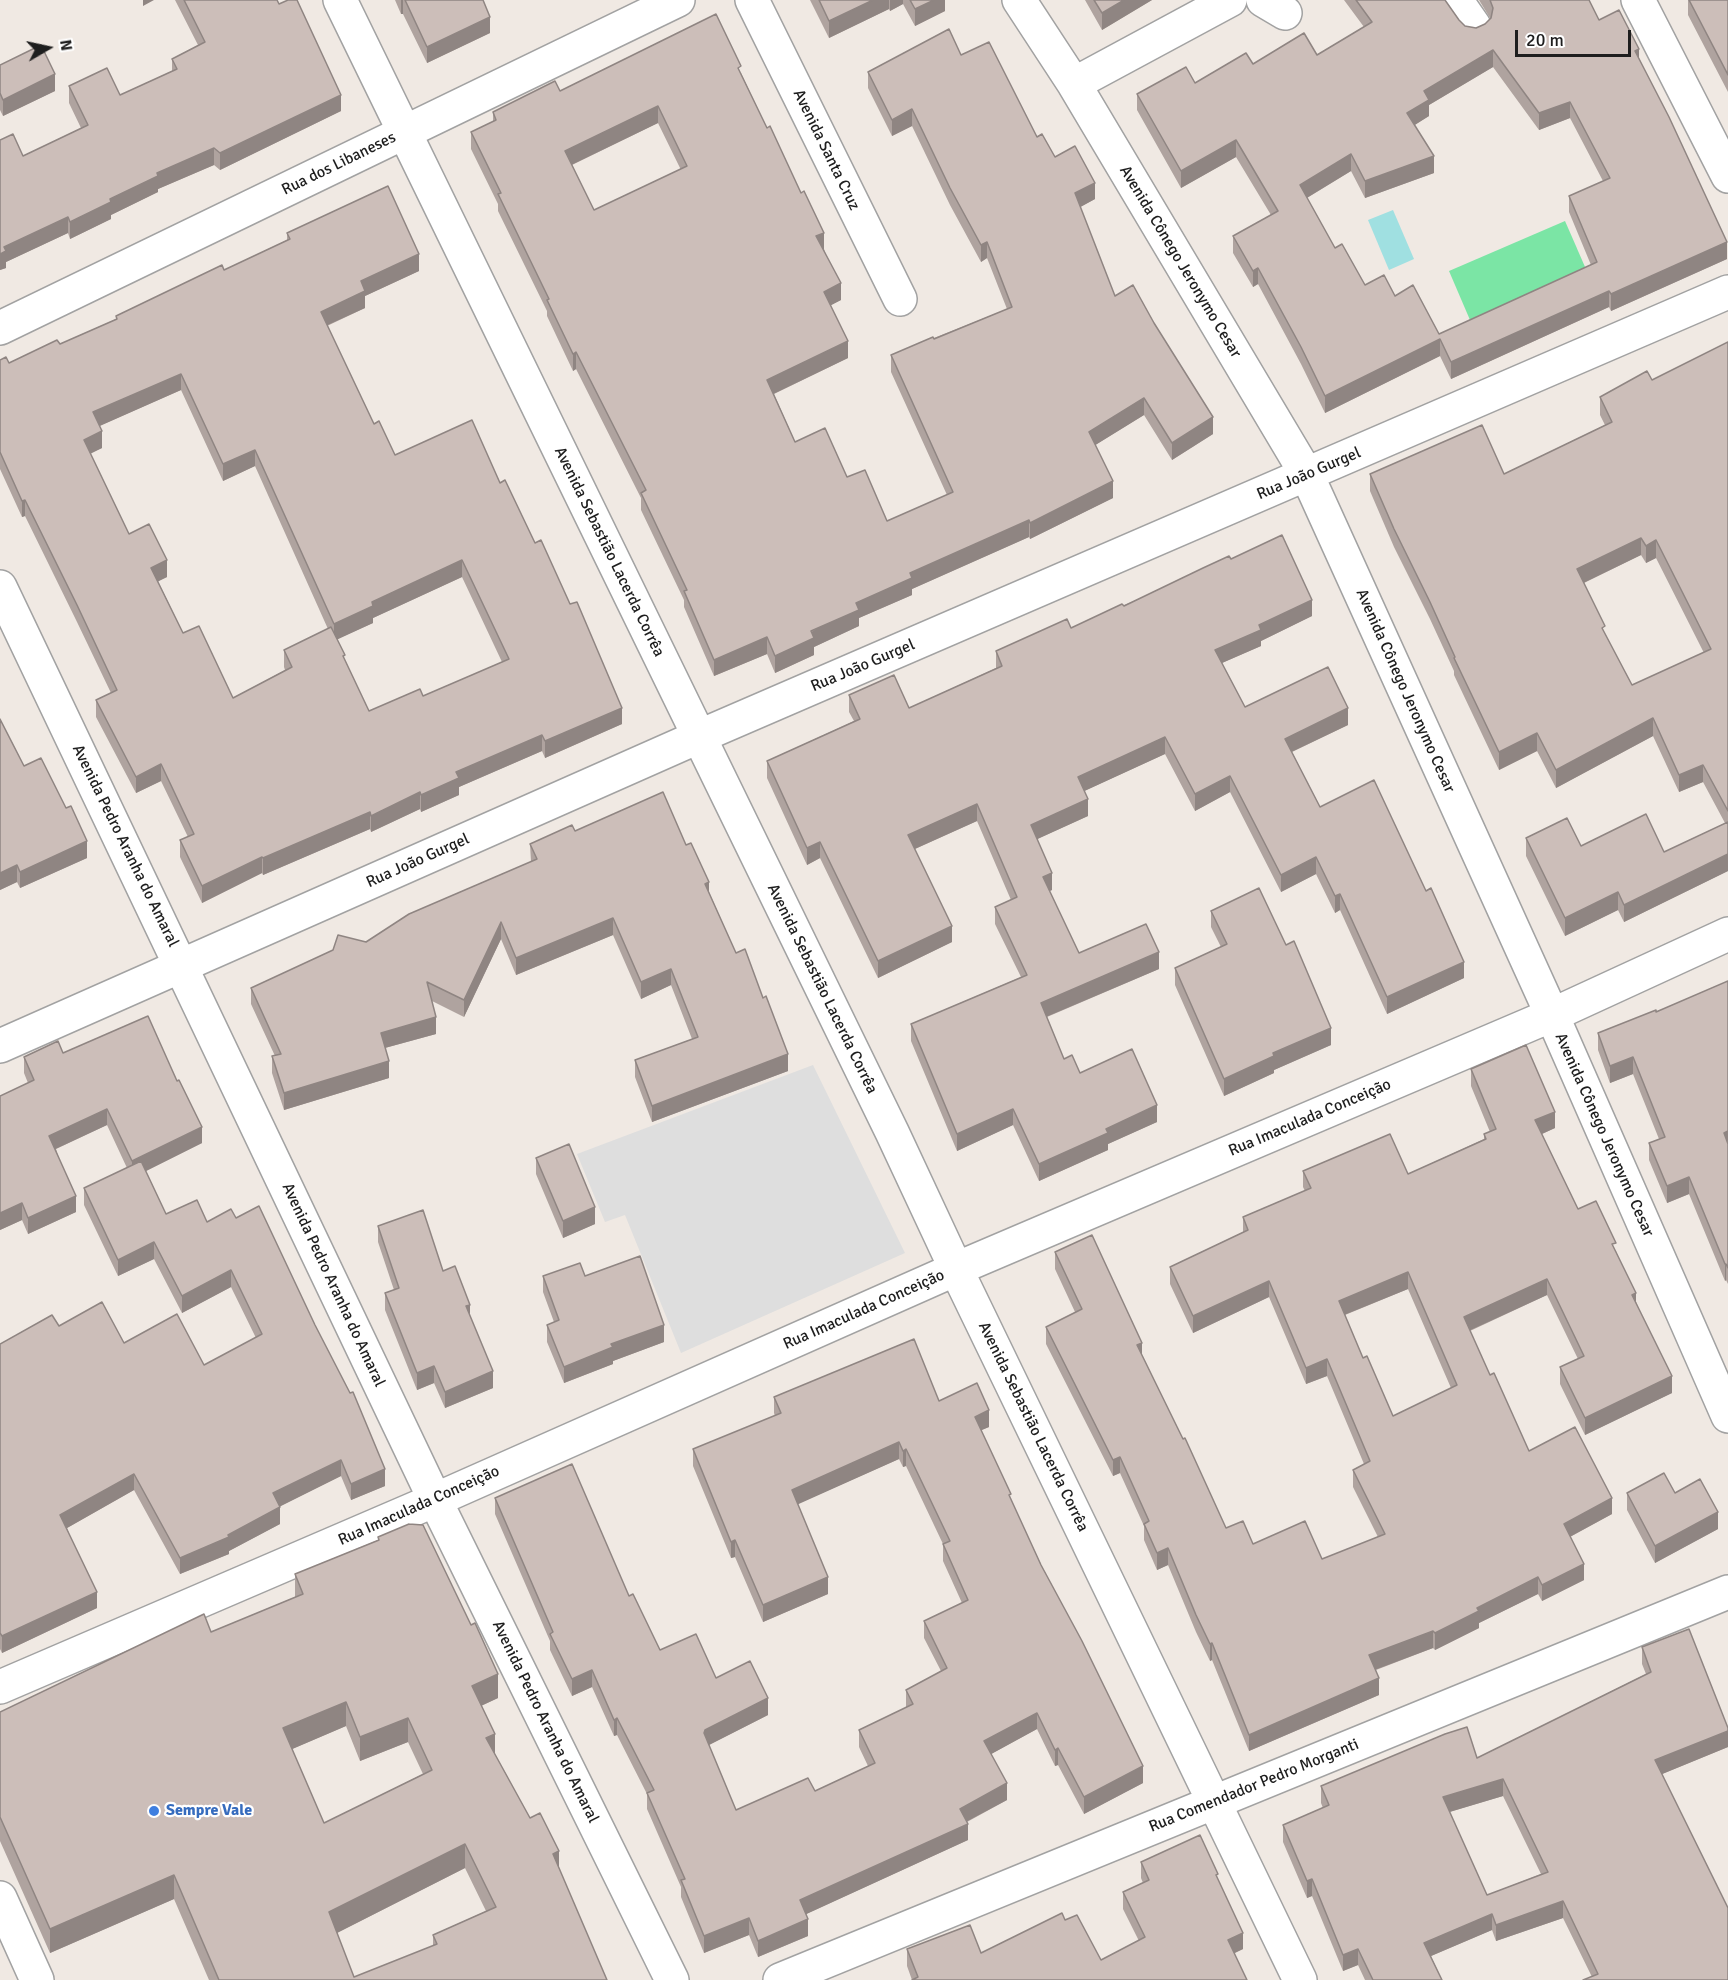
<!DOCTYPE html>
<html>
<head>
<meta charset="utf-8">
<style>
  body { margin:0 }
  #map { position:relative; width:1728px; height:1980px; overflow:hidden; background:#f0e9e3; font-family:Signika,sans-serif }
  canvas { display:block }
  .north { position:absolute; left:18px; top:18px; width:60px; height:60px; -webkit-text-stroke:4px #fff; paint-order:stroke; rotate:81deg; font-size:16px; font-weight:700; line-height:24px; text-align:center; color:#1e1e1e }
  .north::after { content:''; display:block; margin:auto; width:21px; height:27px; background:#1e1e1e; clip-path:polygon(50% 0,100% 100%,50% 72%,0 100%) }
  .scale { position:absolute; left:1515px; top:30px; width:116px; height:27px; box-sizing:border-box; border:3px solid #1e1e1e; border-top:0; padding-left:8px; font-size:18px; line-height:21px; white-space:nowrap; color:#1e1e1e; -webkit-text-stroke:4px #fff; paint-order:stroke }
</style>
</head>
<body>
<div id="map">
<canvas width="1728" height="1980"></canvas>
<div class="north">N</div>
<div class="scale">20 m</div>
</div>
<script>
const g = document.querySelector('canvas').getContext('2d');
g.lineJoin = 'round';
function fill(path, color) {
  g.fillStyle = color;
  g.fill(path, 'evenodd');
}
function shape(rows) {
  const path = new Path2D();
  for (const r of rows) {
    path.moveTo(r[0], r[1]);
    for (let i = 2; i < r.length; i += 2) path.lineTo(r[i], r[i + 1]);
  }
  return path;
}
function strokePath(path, color, width, dash) {
  g.strokeStyle = color;
  g.lineWidth = width;
  g.lineCap = dash ? 'butt' : 'round';
  g.setLineDash(dash || []);
  g.stroke(path);
}
function drawText(font, color, halo, rows, align = 'center') {
  g.font = font + ' Signika,sans-serif';
  g.lineWidth = 4.5;
  g.setLineDash([]);
  g.textBaseline = 'middle';
  g.strokeStyle = halo;
  g.fillStyle = color;
  for (const [text, x, y, turn = 0] of rows) {
    g.save();
    g.translate(x, y);
    g.rotate((+turn || 0) * Math.PI / 180);
    g.textAlign = isNaN(turn) ? turn : align;
    if (halo) g.strokeText(text, 0, 0);
    g.fillText(text, 0, 0);
    g.restore();
  }
}
const pitch = shape([
  [1565,221,1589,276,1473,327,1449,271]
]);
const parking = shape([
  [813,1065,905,1253,681,1353,625,1215,605,1222,577,1154]
]);
const water = shape([
  [1393,210,1414,259,1389,270,1368,220]
]);
const minor = shape([
  [340,0,892,1132,956,1269,1300,1980],
  [752,0,900,299],
  [1019,0,1074,84,1307,475,1552,1015,1728,1416],
  [1263,0,1285,13],
  [1456,0,1474,26],
  [1638,0,1728,176],
  [1074,84,1230,0],
  [0,328,678,0],
  [0,587,435,1500,672,1980],
  [0,1046,698,737,1728,292],
  [0,1687,435,1500,956,1269,1552,1015,1728,934],
  [0,1898,37,1980],
  [780,1980,1728,1592]
]);
const wall = shape([
  [175,0,277,0,341,111,220,170,214,165,158,189,158,192,111,215,111,219,70,239,68,233,6,262,6,268,0,270,0,140,23,156,81,128,69,103,69,86,120,95,172,71,172,59,198,45],
  [395,0,483,0,490,33,427,63,403,14,401,14],
  [810,0,945,0,945,11,915,26,903,4,890,11,889,9,829,38],
  [1085,0,1152,0,1102,30],
  [1344,0,1445,0,1459,20,1465,26,1476,28,1485,24,1490,18,1479,0,1589,0,1599,20,1639,58,1727,259,1611,311,1609,307,1451,379,1440,356,1325,413,1301,364,1258,284,1253,287,1233,253,1233,236,1271,215,1236,157,1181,188,1137,110,1137,94,1195,83,1253,64,1317,55,1364,27],
  [1493,67,1539,130,1570,118,1603,181,1569,196,1569,212,1591,265,1439,334,1395,296,1365,285,1335,248,1307,198,1351,171,1365,198,1434,173,1414,125,1429,116,1429,105],
  [1688,0,1728,0,1728,92,1688,15],
  [961,55,1095,199,1080,207,1115,296,1213,434,1172,460,1144,415,1095,445,1113,498,1030,539,1029,537,912,589,912,595,859,618,859,626,814,647,814,655,775,673,767,654,714,676,684,607,684,600,641,510,641,498,576,369,573,371,547,316,547,311,498,211,498,204,471,149,471,132,493,122,493,112,560,91,741,73,824,249,841,300,830,305,848,358,774,394,795,442,847,477,887,521,947,495,891,372,891,355,1007,309,987,258,981,262,950,205,912,126,892,136,868,88,868,72],
  [658,123,681,170,594,210,572,165],
  [0,65,55,91,3,116,0,110],
  [287,233,419,271,365,296,365,308,327,326,374,424,395,455,500,483,622,724,545,758,542,751,459,787,459,795,421,812,420,809,371,832,370,829,263,875,262,873,202,903,180,857,180,840,188,837,161,781,136,793,96,717,96,700,111,693,77,622,25,516,22,517,0,469,0,360,9,363,60,344,116,319,116,316,224,270,287,240],
  [181,390,223,481,255,466,328,629,284,650,284,667,285,670,233,698,183,633,158,581,167,577,129,534,90,453,102,448,99,426],
  [462,577,502,662,423,696,369,711,345,661,337,639,373,623,373,618],
  [1728,342,1728,871,1624,922,1618,910,1565,936,1526,856,1526,838,1581,846,1664,852,1725,823,1703,782,1679,792,1653,736,1556,788,1537,751,1499,770,1454,675,1454,671,1430,619,1394,547,1370,491,1370,474,1504,474,1605,425,1600,415,1600,397,1652,380],
  [1641,555,1646,563,1656,558,1704,653,1632,685,1605,634,1584,583],
  [1231,559,1312,616,1261,641,1261,646,1222,663,1245,707,1348,725,1292,752,1320,807,1464,978,1387,1014,1340,910,1335,913,1316,874,1281,892,1230,792,1195,811,1165,754,1084,791,1088,816,1037,839,1052,890,1049,891,1079,953,1159,969,1047,1017,1064,1059,1080,1073,1157,1122,1108,1144,1108,1150,1039,1181,1013,1125,957,1151,911,1041,911,1024,1021,977,995,924,995,907,1011,900,977,821,915,849,952,942,878,978,820,858,807,865,767,778,767,761,854,721,849,712,849,695,909,708,996,668,996,651,1071,628],
  [0,719,24,766,87,858,20,888,17,882,0,890],
  [575,831,686,845,709,892,788,1071,652,1122,635,1077,635,1060,692,1039,671,985,641,999,613,935,516,975,501,939,464,1017,432,1001,436,1034,385,1048,389,1078,284,1110,272,1073,272,1056,275,1056,251,1004,251,988,366,942,531,862,530,844],
  [1211,911,1331,1045,1274,1070,1274,1073,1224,1096,1175,985,1175,968,1221,947,1211,927],
  [1728,978,1728,1284,1726,1280,1725,1281,1689,1194,1667,1203,1649,1160,1649,1143,1659,1139,1633,1074,1610,1083,1598,1050,1598,1033,1656,1012,1728,981],
  [63,1053,202,1143,146,1171,166,1214,207,1222,385,1486,351,1500,341,1476,280,1506,280,1524,229,1551,229,1554,180,1574,134,1490,67,1528,97,1608,2,1653,0,1649,0,1344,59,1326,124,1343,204,1365,256,1338,231,1287,182,1313,154,1259,118,1276,84,1205,84,1188,127,1168,107,1125,56,1149,76,1212,28,1234,22,1220,0,1230,0,1096,28,1083,24,1073,24,1057],
  [1471,1069,1555,1128,1542,1134,1578,1209,1616,1251,1672,1393,1585,1435,1560,1384,1560,1367,1578,1359,1547,1295,1470,1331,1490,1375,1529,1451,1612,1514,1570,1537,1584,1580,1542,1601,1538,1594,1479,1623,1479,1628,1435,1650,1433,1648,1376,1670,1379,1695,1249,1751,1212,1660,1210,1661,1196,1632,1168,1565,1157,1570,1144,1540,1144,1526,1120,1473,1113,1476,1046,1344,1046,1327,1075,1312,1055,1269,1055,1252,1142,1355,1226,1528,1253,1544,1322,1559,1378,1537,1353,1487,1353,1470,1364,1464,1327,1376,1306,1384,1269,1297,1193,1333,1170,1284,1170,1267,1243,1232,1243,1217,1305,1191,1303,1187,1303,1171,1408,1174,1484,1139,1484,1134,1490,1132,1471,1086],
  [1408,1289,1451,1388,1393,1416,1363,1358,1345,1315],
  [536,1158,595,1224,563,1238,536,1174],
  [378,1226,443,1271,470,1316,493,1388,445,1408,434,1383,417,1390,385,1310,385,1293,394,1290,378,1242],
  [543,1276,585,1276,664,1342,613,1361,613,1364,564,1383,547,1342,547,1325,554,1322,543,1292],
  [774,1397,939,1401,989,1427,981,1430,1011,1500,1143,1783,1084,1814,1058,1765,1055,1766,1037,1729,991,1754,1007,1800,967,1822,968,1840,806,1914,808,1936,758,1957,749,1935,704,1953,681,1897,681,1887,647,1809,647,1794,617,1735,614,1736,592,1687,572,1696,550,1650,550,1641,495,1514,495,1498,629,1596,660,1650,716,1678,768,1715,709,1745,736,1810,815,1791,868,1766,859,1747,859,1730,906,1708,906,1690,941,1671,924,1638,924,1621,962,1603,943,1561,943,1544,906,1466,903,1467,899,1459,797,1504,828,1594,763,1622,735,1557,731,1558,693,1466,693,1449,775,1416,774,1413],
  [1627,1493,1675,1493,1718,1529,1655,1563,1627,1510],
  [378,1537,498,1698,481,1706,495,1754,530,1818,559,1869,607,1980,209,1980,174,1899,50,1953,0,1841,0,1712,211,1632,295,1597,295,1574,378,1540],
  [346,1726,360,1761,408,1742,423,1774,324,1823,292,1749],
  [465,1868,486,1911,433,1935,433,1946,354,1977,337,1933],
  [1642,1647,1728,1747,1662,1774,1728,1980,1592,1977,1563,1918,1496,1941,1492,1930,1431,1956,1442,1980,1365,1980,1358,1965,1343,1971,1312,1896,1307,1898,1283,1842,1283,1825,1323,1808,1321,1803,1321,1786,1477,1758,1646,1674,1642,1664],
  [1503,1796,1541,1874,1487,1895,1449,1812],
  [1141,1862,1218,1880,1243,1949,1235,1953,912,1980,907,1966,907,1949,981,1953,1065,1920,1101,1960,1139,1941,1123,1909,1123,1892,1143,1883,1141,1878]
]);
const shadedWall = shape([
  [143,0,154,0,143,6],
  [401,0,403,0,403,14,401,14],
  [873,0,889,0,889,9,829,38,829,21],
  [890,0,903,0,903,4,890,11],
  [934,0,945,0,945,11,915,26,915,9],
  [1124,0,1152,0,1102,30,1102,13],
  [490,17,490,33,427,63,427,47],
  [1639,49,1639,65,1635,51],
  [1493,50,1493,67,1429,105,1429,116,1407,130,1407,113,1424,91],
  [55,74,55,91,3,116,3,100],
  [341,95,341,111,220,170,220,153],
  [1570,102,1570,118,1539,130,1539,113],
  [658,106,658,123,565,168,565,151],
  [912,109,912,126,892,136,892,120],
  [1236,140,1236,157,1181,188,1181,171],
  [214,148,214,165,158,189,158,192,111,215,111,219,70,239,70,222,157,173],
  [1351,154,1351,171,1300,202,1300,185],
  [1434,156,1434,173,1365,198,1365,181],
  [1095,183,1095,199,1075,210,1075,193],
  [68,217,68,233,6,262,6,268,0,270,0,254,4,247],
  [824,233,824,249,816,253,816,236],
  [987,242,987,258,981,262,981,245],
  [1727,242,1727,259,1611,311,1611,294],
  [419,254,419,271,365,296,365,308,321,328,321,312,361,281],
  [1258,268,1258,284,1253,287,1253,271],
  [841,283,841,300,824,309,824,292],
  [1609,291,1609,307,1451,379,1451,362],
  [1440,339,1440,356,1325,413,1325,396],
  [848,341,848,358,767,397,767,380],
  [576,352,576,369,573,371,573,354],
  [181,374,181,390,93,429,93,412],
  [1144,398,1144,415,1089,449,1089,432],
  [1213,417,1213,434,1172,460,1172,443],
  [102,431,102,448,84,457,84,440],
  [255,450,255,466,223,481,223,464],
  [1113,481,1113,498,1030,539,1030,523],
  [25,500,25,516,22,517,22,501],
  [1029,520,1029,537,912,589,912,595,859,618,859,626,814,647,814,655,775,673,775,656,856,603,910,573],
  [1641,538,1641,555,1577,586,1577,569],
  [1656,540,1656,558,1646,563,1646,546],
  [167,560,167,577,151,585,151,568],
  [462,560,462,577,373,618,373,623,334,641,334,624,372,602],
  [1312,600,1312,616,1261,641,1261,646,1215,666,1215,650,1259,625],
  [767,637,767,654,714,676,714,660],
  [622,708,622,724,545,758,545,741],
  [1348,708,1348,725,1285,755,1285,739],
  [1653,718,1653,736,1556,788,1556,770],
  [1537,733,1537,751,1499,770,1499,752],
  [542,735,542,751,459,787,459,795,421,812,421,795,456,772],
  [1165,737,1165,754,1078,794,1078,777],
  [161,764,161,781,136,793,136,777],
  [1703,765,1703,782,1679,792,1679,775],
  [1230,776,1230,792,1195,811,1195,794],
  [420,792,420,809,371,832,371,816],
  [1088,799,1088,816,1031,842,1031,825],
  [977,804,977,821,908,852,908,835],
  [370,812,370,829,263,875,263,858],
  [87,841,87,858,20,888,20,872],
  [820,842,820,858,807,865,807,848],
  [1728,854,1728,871,1624,922,1624,905],
  [262,857,262,873,202,903,202,886],
  [1316,857,1316,874,1281,892,1281,875],
  [17,865,17,882,0,890,0,873],
  [1052,873,1052,890,1043,894,1043,877],
  [709,882,709,899,705,884],
  [1618,892,1618,910,1565,936,1565,918],
  [1340,894,1340,910,1335,913,1335,896],
  [613,918,613,935,516,975,516,958],
  [501,922,501,939,464,1017,464,1000],
  [952,926,952,942,878,978,878,961],
  [1159,952,1159,969,1041,1019,1041,1003],
  [1464,962,1464,978,1387,1014,1387,997],
  [671,969,671,985,641,999,641,982],
  [436,1017,436,1034,381,1049,381,1033],
  [1331,1028,1331,1045,1274,1070,1274,1073,1224,1096,1224,1079,1273,1053],
  [788,1054,788,1071,652,1122,652,1106],
  [1633,1057,1633,1074,1610,1083,1610,1066],
  [389,1061,389,1078,284,1110,284,1093],
  [1157,1105,1157,1122,1108,1144,1108,1150,1039,1181,1039,1164,1106,1129],
  [107,1109,107,1125,49,1152,49,1136],
  [1013,1109,1013,1125,957,1151,957,1134],
  [1555,1112,1555,1128,1535,1137,1535,1120],
  [202,1127,202,1143,132,1178,132,1161],
  [1728,1131,1728,1148,1724,1133],
  [1689,1177,1689,1194,1667,1203,1667,1186],
  [76,1196,76,1212,28,1234,28,1218],
  [22,1203,22,1220,0,1230,0,1213],
  [595,1207,595,1224,563,1238,563,1221],
  [154,1242,154,1259,118,1276,118,1260],
  [1725,1264,1726,1264,1726,1280,1725,1281],
  [231,1270,231,1287,182,1313,182,1296],
  [1408,1272,1408,1289,1339,1317,1339,1301],
  [1547,1279,1547,1295,1464,1333,1464,1317],
  [1269,1281,1269,1297,1193,1333,1193,1316],
  [1636,1293,1636,1310,1632,1295],
  [470,1305,470,1322,466,1306],
  [664,1325,664,1342,613,1361,613,1364,564,1383,564,1367,611,1344],
  [1142,1343,1142,1360,1137,1345],
  [1327,1359,1327,1376,1306,1384,1306,1368],
  [434,1366,434,1383,417,1390,417,1373],
  [493,1371,493,1388,445,1408,445,1392],
  [1672,1376,1672,1393,1585,1435,1585,1418],
  [989,1410,989,1427,975,1433,975,1417],
  [899,1442,899,1459,792,1507,792,1490],
  [906,1449,906,1466,903,1467,903,1451],
  [1120,1457,1120,1473,1113,1476,1113,1460],
  [341,1460,341,1476,273,1510,273,1493],
  [385,1469,385,1486,351,1500,351,1484],
  [134,1474,134,1490,60,1532,60,1515],
  [1612,1498,1612,1514,1564,1540,1564,1524],
  [280,1507,280,1524,229,1551,229,1554,180,1574,180,1558,228,1535],
  [1718,1512,1718,1529,1655,1563,1655,1546],
  [735,1540,735,1557,731,1558,731,1542],
  [1168,1548,1168,1565,1157,1570,1157,1553],
  [1584,1564,1584,1580,1542,1601,1542,1585],
  [828,1577,828,1594,763,1622,763,1605],
  [1538,1577,1538,1594,1479,1623,1479,1628,1435,1650,1435,1633,1477,1608],
  [97,1592,97,1608,2,1653,2,1636],
  [1433,1631,1433,1648,1369,1672,1369,1655],
  [1212,1643,1212,1660,1210,1661,1210,1644],
  [592,1670,592,1687,572,1696,572,1679],
  [498,1674,498,1698,472,1710,472,1686],
  [1379,1678,1379,1695,1249,1751,1249,1735],
  [768,1698,768,1715,705,1747,704,1733,705,1730],
  [346,1702,346,1726,283,1753,283,1728],
  [1037,1713,1037,1729,984,1758,984,1741],
  [408,1718,408,1742,360,1761,360,1737],
  [617,1718,617,1735,614,1736,614,1720],
  [1728,1731,1728,1747,1655,1777,1655,1760],
  [495,1734,495,1759,486,1738],
  [1058,1748,1058,1765,1055,1766,1055,1750],
  [1143,1766,1143,1783,1084,1814,1084,1797],
  [1503,1779,1503,1796,1443,1814,1443,1797],
  [1007,1783,1007,1800,960,1825,960,1809],
  [968,1824,968,1840,800,1917,800,1900],
  [465,1844,465,1868,329,1937,329,1912],
  [559,1851,559,1876,553,1854],
  [174,1875,174,1899,50,1953,50,1929],
  [1312,1879,1312,1896,1307,1898,1307,1881],
  [1563,1901,1563,1918,1496,1941,1496,1925],
  [1492,1914,1492,1930,1424,1959,1424,1943],
  [749,1918,749,1935,704,1953,704,1936],
  [808,1919,808,1936,758,1957,758,1941],
  [1243,1933,1243,1949,1228,1956,1228,1940],
  [1358,1949,1358,1965,1343,1971,1343,1955]
]);
const building = shape([
  [184,0,277,0,279,4,288,0,297,0,341,95,220,153,214,148,157,173,158,176,110,199,111,202,70,222,68,217,4,247,6,251,0,254,0,140,13,134,23,156,88,125,69,86,107,68,120,95,177,69,172,59,205,42,184,0],
  [405,0,483,0,490,17,427,47,405,0],
  [819,0,873,0,829,21,819,0],
  [910,0,934,0,915,9,910,0],
  [1094,0,1124,0,1102,13,1094,0],
  [1356,0,1445,0,1459,20,1465,26,1476,28,1485,24,1491,18,1493,8,1490,0,1589,0,1599,20,1619,10,1639,49,1635,51,1669,117,1727,242,1611,294,1609,291,1451,362,1440,339,1325,396,1301,347,1258,268,1253,271,1233,236,1278,211,1236,140,1181,171,1137,94,1186,67,1195,83,1246,53,1253,64,1304,33,1317,55,1372,22,1356,0],
  [1493,50,1539,113,1570,102,1610,178,1569,196,1597,262,1439,334,1413,285,1395,296,1384,275,1365,285,1342,244,1335,248,1300,185,1351,154,1365,181,1434,156,1407,113,1429,100,1424,91,1493,50],
  [1689,0,1728,0,1728,75,1689,0],
  [716,14,741,66,738,68,767,128,770,126,801,193,804,191,824,233,816,236,841,283,824,292,848,341,767,380,795,442,825,428,847,477,865,470,887,521,953,492,891,355,933,337,934,339,1012,307,987,242,981,245,950,188,912,109,892,120,868,72,949,29,961,55,989,42,1037,137,1042,134,1055,157,1075,146,1095,183,1075,193,1115,296,1133,285,1154,323,1213,417,1172,443,1144,398,1089,432,1113,481,1030,523,1029,520,910,573,912,578,856,603,859,610,811,631,814,638,775,656,767,637,714,660,684,591,687,590,641,493,646,490,576,352,573,354,547,300,549,299,498,194,501,193,471,132,496,120,493,112,555,81,560,91,716,14],
  [658,106,687,166,594,210,565,151,658,106],
  [41,45,55,74,3,100,0,93,0,65,41,45],
  [388,186,419,254,361,281,365,291,321,312,374,424,379,421,395,455,472,420,500,483,505,480,535,543,541,540,570,604,577,602,622,708,545,741,542,735,456,772,459,778,421,795,420,792,371,816,370,812,263,858,262,857,202,886,180,840,194,834,161,764,136,777,96,700,117,690,77,605,25,500,22,501,0,452,0,360,6,357,9,363,57,340,60,344,117,319,116,316,222,265,224,270,290,239,287,233,388,186],
  [181,374,223,464,255,450,334,624,373,606,372,602,462,560,509,659,423,696,420,689,369,711,343,656,345,655,331,627,284,650,292,667,233,698,199,626,183,633,151,568,167,560,149,524,129,534,84,440,102,431,93,412,181,374],
  [1728,342,1728,811,1703,765,1679,775,1653,718,1556,770,1537,733,1499,752,1454,658,1455,657,1430,602,1394,529,1370,474,1482,425,1504,474,1612,422,1600,397,1647,371,1652,380,1728,342],
  [1641,538,1646,546,1656,540,1711,649,1632,685,1602,628,1605,626,1577,569,1641,538],
  [1282,535,1312,600,1259,625,1261,630,1215,650,1245,707,1328,667,1348,708,1285,739,1320,807,1374,780,1426,891,1431,888,1464,962,1387,997,1340,894,1335,896,1316,857,1281,875,1230,776,1195,794,1165,737,1078,777,1088,799,1031,825,1052,873,1043,877,1079,953,1146,924,1159,952,1041,1003,1064,1059,1072,1055,1080,1073,1132,1049,1157,1105,1106,1129,1108,1133,1039,1164,1013,1109,957,1134,911,1024,1027,975,995,907,1017,897,977,804,908,835,952,926,878,961,820,842,807,848,767,761,860,719,849,695,894,675,909,708,1002,666,996,651,1067,619,1071,628,1122,604,1124,606,1203,568,1229,556,1231,559,1282,535],
  [0,719,24,766,41,758,66,808,71,806,87,841,20,872,17,865,0,873,0,719],
  [663,792,686,845,691,843,709,882,705,884,736,953,745,949,763,998,766,996,788,1054,652,1106,635,1060,698,1037,671,969,641,982,613,918,516,958,501,922,464,1000,427,982,436,1017,381,1033,389,1061,284,1093,272,1056,281,1054,251,988,333,950,338,935,366,942,409,914,537,859,530,844,572,825,575,831,663,792],
  [1646,814,1664,852,1728,822,1728,854,1624,905,1618,892,1565,918,1526,838,1567,818,1581,846,1646,814],
  [1259,888,1286,945,1294,941,1331,1028,1273,1053,1274,1056,1224,1079,1175,968,1227,944,1211,911,1259,888],
  [1728,981,1728,1131,1724,1133,1728,1144,1728,1268,1726,1264,1725,1264,1689,1177,1667,1186,1649,1143,1665,1137,1633,1057,1610,1066,1598,1033,1656,1010,1656,1012,1728,981],
  [148,1016,177,1081,179,1080,202,1127,132,1161,107,1109,49,1136,76,1196,28,1218,22,1203,0,1213,0,1096,34,1080,24,1057,58,1041,63,1053,148,1016],
  [1526,1045,1555,1112,1535,1120,1578,1209,1596,1201,1616,1243,1612,1244,1636,1293,1632,1295,1672,1376,1585,1418,1560,1367,1584,1356,1547,1279,1464,1317,1490,1375,1494,1373,1529,1451,1575,1427,1612,1498,1564,1524,1584,1564,1542,1585,1538,1577,1477,1608,1479,1611,1435,1633,1433,1631,1369,1655,1379,1678,1249,1735,1212,1643,1210,1644,1196,1615,1168,1548,1157,1553,1144,1524,1149,1521,1120,1457,1113,1460,1046,1327,1082,1309,1055,1252,1092,1235,1142,1343,1137,1345,1183,1439,1185,1438,1226,1528,1243,1521,1253,1544,1305,1521,1322,1559,1385,1534,1353,1470,1370,1461,1327,1359,1306,1368,1269,1281,1193,1316,1170,1267,1248,1230,1243,1217,1311,1188,1303,1171,1390,1134,1408,1174,1486,1139,1484,1134,1496,1129,1471,1069,1526,1045],
  [1408,1272,1457,1385,1393,1416,1367,1356,1363,1358,1339,1301,1408,1272],
  [569,1144,595,1207,563,1221,536,1158,569,1144],
  [141,1161,166,1214,197,1200,207,1222,231,1209,236,1218,259,1206,315,1325,350,1393,353,1392,385,1469,351,1484,341,1460,273,1493,280,1507,228,1535,229,1537,180,1558,134,1474,60,1515,97,1592,2,1636,0,1633,0,1344,52,1315,59,1326,102,1302,124,1343,177,1314,204,1365,262,1334,231,1270,182,1296,154,1242,118,1260,84,1188,141,1161],
  [423,1210,443,1271,455,1266,470,1305,466,1306,493,1371,445,1392,434,1366,417,1373,385,1293,399,1288,378,1226,423,1210],
  [640,1256,664,1325,611,1344,613,1347,564,1367,547,1325,559,1320,543,1276,580,1263,585,1276,640,1256],
  [914,1339,939,1401,977,1383,989,1410,975,1417,1011,1494,1009,1495,1041,1565,1082,1641,1143,1766,1084,1797,1058,1748,1055,1750,1037,1713,984,1741,1007,1783,960,1809,968,1824,800,1900,808,1919,758,1941,749,1918,704,1936,681,1880,685,1879,647,1793,654,1790,617,1718,614,1720,592,1670,572,1679,550,1634,553,1632,495,1498,572,1464,629,1596,633,1594,660,1650,696,1634,716,1678,750,1661,768,1698,705,1730,704,1733,736,1810,808,1778,815,1791,875,1763,859,1730,913,1704,906,1690,947,1668,924,1621,968,1600,943,1544,950,1541,906,1449,903,1451,899,1442,792,1490,828,1577,763,1605,735,1540,731,1542,693,1449,781,1413,774,1397,914,1339],
  [1664,1473,1675,1493,1700,1479,1718,1512,1655,1546,1627,1493,1664,1473],
  [409,1524,423,1525,471,1625,475,1623,498,1674,472,1686,495,1734,486,1738,530,1818,540,1813,559,1851,553,1854,607,1980,219,1980,174,1875,50,1929,0,1817,0,1712,204,1614,211,1632,303,1594,295,1574,379,1540,378,1537,409,1524],
  [346,1702,360,1737,408,1718,432,1770,324,1823,283,1728,346,1702],
  [465,1844,496,1907,433,1935,437,1944,354,1977,329,1912,465,1844],
  [1689,1629,1728,1728,1728,1731,1655,1760,1728,1908,1728,1980,1583,1980,1598,1974,1563,1901,1496,1925,1492,1914,1424,1943,1442,1980,1373,1980,1358,1949,1343,1955,1312,1879,1307,1881,1283,1825,1329,1805,1321,1786,1445,1734,1467,1727,1477,1758,1651,1672,1642,1647,1689,1629],
  [1503,1779,1548,1872,1487,1895,1443,1797,1503,1779],
  [1200,1835,1218,1874,1216,1875,1243,1933,1228,1940,1247,1980,912,1980,918,1977,907,1949,970,1925,981,1953,1062,1913,1065,1920,1077,1915,1101,1960,1145,1937,1123,1892,1149,1880,1141,1862,1200,1835]
]);
const markers = [
  [154,1811,6,"#3f7fe0"]
];
const streetNames = [
  ["Avenida Santa Cruz",826,150,64],
  ["Rua dos Libaneses",339,164,-26],
  ["Avenida Cônego Jeronymo Cesar",1180,262,59],
  ["Rua João Gurgel",1309,474,-23],
  ["Avenida Sebastião Lacerda Corrêa",609,552,64],
  ["Rua João Gurgel",863,666,-23],
  ["Avenida Cônego Jeronymo Cesar",1405,691,66],
  ["Avenida Pedro Aranha do Amaral",125,846,64],
  ["Rua João Gurgel",418,861,-24],
  ["Avenida Sebastião Lacerda Corrêa",822,989,64],
  ["Rua Imaculada Conceição",1310,1118,-23],
  ["Avenida Cônego Jeronymo Cesar",1604,1135,66],
  ["Avenida Pedro Aranha do Amaral",333,1285,65],
  ["Rua Imaculada Conceição",864,1310,-24],
  ["Avenida Sebastião Lacerda Corrêa",1033,1427,64],
  ["Rua Imaculada Conceição",419,1506,-24],
  ["Avenida Pedro Aranha do Amaral",545,1722,64],
  ["Rua Comendador Pedro Morganti",1254,1786,-22]
];
const shopNames = [
  ["Sempre Vale",166,1811]
];
fill(pitch, '#7be5a5');
fill(parking, '#dedede');
fill(water, '#a0e0e1');
strokePath(minor, '#a2a2a2', 36);
strokePath(minor, '#fff', 33);
fill(wall, '#afa39f');
fill(shadedWall, '#8f8582');
fill(building, '#ccbeb9');
strokePath(building, '#8f8582', 1.5);
for (const [x, y, r, color] of markers) {
  const dot = new Path2D();
  dot.arc(x, y, r, 0, 2 * Math.PI);
  g.fillStyle = color;
  g.fill(dot);
  strokePath(dot, '#fff', 2);
}
drawText('16px', '#1e1e1e', '#fff', streetNames);
drawText('bold 16px', '#366cbe', '#fff', shopNames, 'left');
</script>
</body>
</html>
